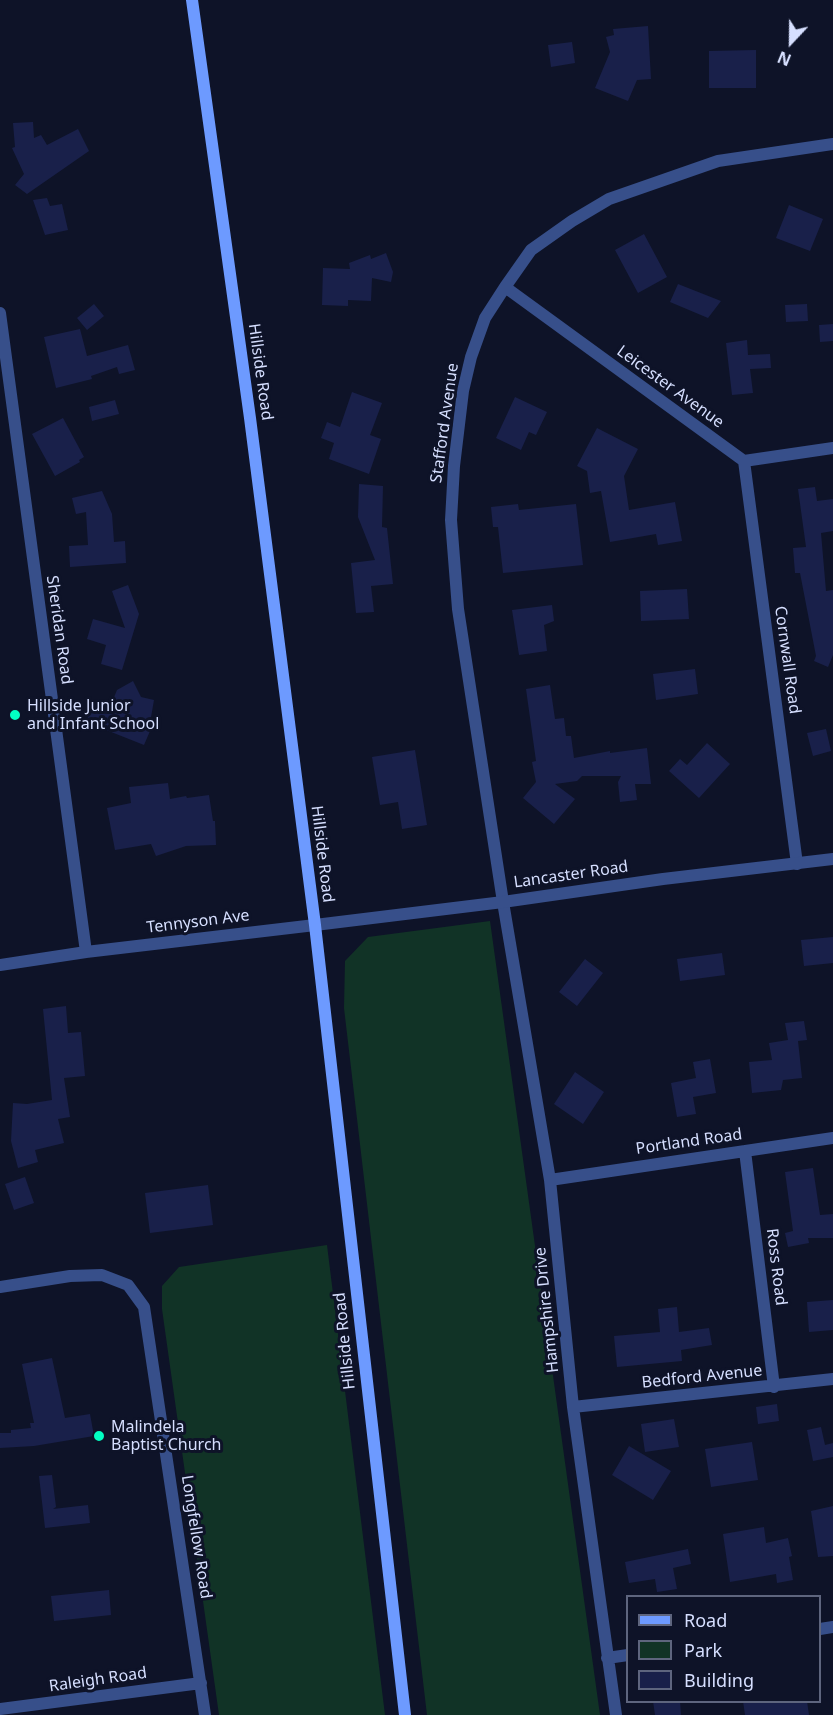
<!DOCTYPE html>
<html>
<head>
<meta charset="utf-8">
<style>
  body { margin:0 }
  #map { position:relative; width:833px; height:1715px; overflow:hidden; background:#0e1328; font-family:"Noto Sans",sans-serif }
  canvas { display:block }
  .legend { position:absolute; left:626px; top:1595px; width:195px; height:108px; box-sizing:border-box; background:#0e1328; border:2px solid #5e657e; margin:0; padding:8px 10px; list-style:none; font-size:18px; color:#d6dfff }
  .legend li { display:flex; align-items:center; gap:12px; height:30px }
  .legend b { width:30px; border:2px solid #5e657e }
  .north { position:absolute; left:761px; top:12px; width:60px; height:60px; -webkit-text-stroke:4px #0e1328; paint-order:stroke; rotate:202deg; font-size:16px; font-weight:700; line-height:24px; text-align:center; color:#d6dfff }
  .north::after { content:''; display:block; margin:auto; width:21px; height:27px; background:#d6dfff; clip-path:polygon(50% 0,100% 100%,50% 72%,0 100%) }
</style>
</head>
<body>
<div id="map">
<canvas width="833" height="1715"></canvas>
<ul class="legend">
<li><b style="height:8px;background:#6d9aff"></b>Road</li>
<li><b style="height:16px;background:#113326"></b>Park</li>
<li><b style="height:16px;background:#19204a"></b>Building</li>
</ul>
<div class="north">N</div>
</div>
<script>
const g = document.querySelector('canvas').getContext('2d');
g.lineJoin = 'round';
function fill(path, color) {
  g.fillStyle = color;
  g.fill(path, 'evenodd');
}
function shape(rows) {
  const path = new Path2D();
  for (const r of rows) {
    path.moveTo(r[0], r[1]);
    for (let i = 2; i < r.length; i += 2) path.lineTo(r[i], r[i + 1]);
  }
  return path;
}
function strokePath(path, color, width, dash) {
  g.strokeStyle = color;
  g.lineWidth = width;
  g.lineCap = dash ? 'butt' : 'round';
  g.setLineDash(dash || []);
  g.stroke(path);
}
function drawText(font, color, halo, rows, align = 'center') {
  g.font = font + ' "Noto Sans",sans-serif';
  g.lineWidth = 6;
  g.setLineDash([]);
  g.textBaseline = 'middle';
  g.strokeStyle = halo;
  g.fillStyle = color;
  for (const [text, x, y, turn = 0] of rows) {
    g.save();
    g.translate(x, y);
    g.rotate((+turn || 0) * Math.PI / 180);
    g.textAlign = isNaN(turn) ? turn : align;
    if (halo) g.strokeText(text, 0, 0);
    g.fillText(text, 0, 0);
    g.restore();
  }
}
const green = shape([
  [490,921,600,1715,427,1715,344,1008,345,961,368,937],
  [327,1245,385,1715,219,1715,162,1309,162,1286,179,1267]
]);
const building = shape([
  [648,26,651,79,637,80,628,101,595,88,610,52,606,37,614,35,613,29],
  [572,42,575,63,551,67,548,45],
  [756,50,756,88,709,88,709,51],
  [33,122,34,138,41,135,47,145,78,129,89,151,27,194,15,185,24,174,12,148,15,147,13,123],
  [47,198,50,206,62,204,68,230,45,235,33,200],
  [789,205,823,219,810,251,776,238],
  [644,234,667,277,638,293,615,250],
  [386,253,393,272,391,282,372,278,371,301,348,300,348,306,322,305,323,268,350,269,349,263,370,255,371,259],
  [678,284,721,301,708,318,670,302],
  [94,304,104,316,87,330,77,318],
  [807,304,808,321,786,322,785,305],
  [833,324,833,341,820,342,819,325],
  [80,329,87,356,128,345,135,370,119,374,117,367,91,376,92,379,56,388,44,337],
  [747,340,748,355,770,354,771,368,750,369,753,393,732,395,726,343],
  [352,392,382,403,370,435,381,439,369,474,329,459,334,443,321,438,327,422,340,427],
  [515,397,547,412,536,435,529,432,521,450,496,438],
  [115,400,119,414,92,421,89,407],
  [63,418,84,457,79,460,80,462,55,476,32,434],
  [597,428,638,449,624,476,629,510,675,502,682,541,658,545,656,534,610,542,601,491,590,493,587,471,577,466],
  [359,484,383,486,382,527,387,528,393,584,371,586,374,612,356,613,351,563,375,560,358,517],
  [815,487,817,501,833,499,833,531,821,533,826,591,833,590,833,655,828,667,814,661,816,656,800,573,795,573,793,548,806,547,798,489],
  [102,491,112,514,114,542,125,541,126,563,70,567,69,546,88,545,86,512,76,514,72,498],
  [518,504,519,510,576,504,583,565,503,573,498,527,493,527,491,507],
  [128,585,139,614,122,670,101,664,106,645,87,639,93,619,125,628,112,591],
  [687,589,689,619,641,621,640,591],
  [552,605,554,621,544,625,547,651,519,655,512,610],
  [695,669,698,694,656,700,653,674],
  [133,681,141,697,154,700,150,723,153,724,144,745,86,722,94,701,110,707,117,690],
  [550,685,555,719,564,718,566,736,571,736,574,758,610,751,610,753,647,748,651,784,635,784,637,800,620,802,618,782,621,776,582,776,577,781,555,784,575,799,554,824,523,798,536,782,532,762,536,761,526,689],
  [826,729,831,751,813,756,807,733],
  [707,743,730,764,699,798,669,771,680,759,687,765],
  [415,750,427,825,402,829,398,802,380,805,372,757],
  [168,783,170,799,186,796,187,798,209,795,213,821,215,821,216,845,186,846,156,856,151,844,115,850,107,808,131,803,129,787],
  [833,937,833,963,804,966,801,940],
  [722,953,725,975,680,981,677,959],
  [585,959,603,973,577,1006,559,992],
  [66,1006,68,1033,81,1032,85,1076,64,1078,70,1117,58,1119,64,1143,35,1150,38,1162,18,1168,11,1141,13,1103,27,1104,52,1100,43,1009],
  [804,1021,807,1040,798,1041,802,1078,783,1080,781,1090,752,1093,749,1062,772,1060,769,1043,788,1040,785,1023],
  [710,1059,716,1093,693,1097,696,1114,677,1117,671,1083,696,1078,693,1062],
  [575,1072,604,1092,583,1124,554,1104],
  [813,1168,820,1215,833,1214,833,1238,808,1238,809,1243,788,1247,785,1233,793,1231,785,1172],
  [25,1177,34,1203,14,1210,5,1184],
  [208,1185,213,1225,150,1233,145,1193],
  [833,1300,833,1330,809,1332,807,1302],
  [677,1307,679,1332,709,1328,712,1345,681,1350,682,1361,617,1367,614,1336,660,1332,658,1309],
  [52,1358,65,1418,90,1414,94,1436,34,1446,0,1448,0,1433,11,1433,11,1430,31,1428,30,1423,34,1423,22,1364],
  [777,1404,779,1421,758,1424,756,1407],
  [674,1419,679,1447,645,1452,641,1424],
  [821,1427,825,1445,833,1443,833,1457,813,1461,807,1430],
  [752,1442,758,1480,711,1487,705,1449],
  [629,1446,671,1471,653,1500,612,1475],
  [52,1475,56,1507,53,1509,88,1505,90,1523,45,1528,39,1476],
  [833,1506,833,1556,818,1557,811,1511],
  [764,1527,766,1543,788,1538,792,1556,789,1557,793,1580,777,1583,776,1574,730,1582,723,1534],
  [688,1549,691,1564,673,1568,677,1589,657,1592,655,1579,629,1583,625,1562],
  [109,1590,111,1615,54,1621,51,1596],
  [653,1701,680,1701,681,1715,655,1715],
  [743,1701,807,1701,809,1715,745,1715]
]);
const minor = shape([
  [505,287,744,461,833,448],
  [0,313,86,952],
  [744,461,797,864],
  [0,965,86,952,315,925],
  [745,1151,774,1387],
  [550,1180,833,1138],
  [0,1287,70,1276,102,1275,128,1285,144,1307,205,1715],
  [573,1407,833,1379],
  [820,1629,833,1627],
  [607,1658,628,1655],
  [0,1709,201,1683],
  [616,1715,573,1407,550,1180,503,902,458,609,451,520,454,466,463,391,471,357,485,318,505,287,531,250,572,221,609,199,718,161,833,144]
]);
const tertiary = shape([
  [315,925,503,902,663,879,833,859]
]);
const secondary = shape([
  [192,0,250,418,315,925,405,1715]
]);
const markers = [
  [15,715,6,"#02ffc3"],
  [99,1436,6,"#02ffc3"]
];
const streetNames = [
  ["Hillside Road",260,372,82],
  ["Leicester Avenue",670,387,36],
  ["Stafford Avenue",445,423,-82],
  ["Sheridan Road",59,630,82],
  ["Cornwall Road",787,660,82],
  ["Hillside Road",322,854,83],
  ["Lancaster Road",571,875,-8],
  ["Tennyson Ave",198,922,-7],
  ["Portland Road",689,1142,-8],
  ["Ross Road",776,1267,83],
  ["Hampshire Drive",547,1310,-96],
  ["Hillside Road",345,1341,-96],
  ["Bedford Avenue",702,1377,-6],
  ["Longfellow Road",196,1537,81],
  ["Raleigh Road",98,1680,-8]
];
const poiNames = [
  ["Hillside Junior",27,706],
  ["and Infant School",27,724],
  ["Malindela",111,1427],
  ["Baptist Church",111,1445]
];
fill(green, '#113326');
fill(building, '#19204a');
strokePath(minor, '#374f8a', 12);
strokePath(tertiary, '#374f8a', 12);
strokePath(secondary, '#6d9aff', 12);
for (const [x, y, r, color] of markers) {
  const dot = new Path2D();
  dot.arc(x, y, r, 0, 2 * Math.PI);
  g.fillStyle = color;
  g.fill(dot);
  strokePath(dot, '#0e1328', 2);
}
drawText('16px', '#d6dfff', '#0e1328', streetNames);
drawText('16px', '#d6dfff', '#0e1328', poiNames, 'left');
</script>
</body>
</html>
